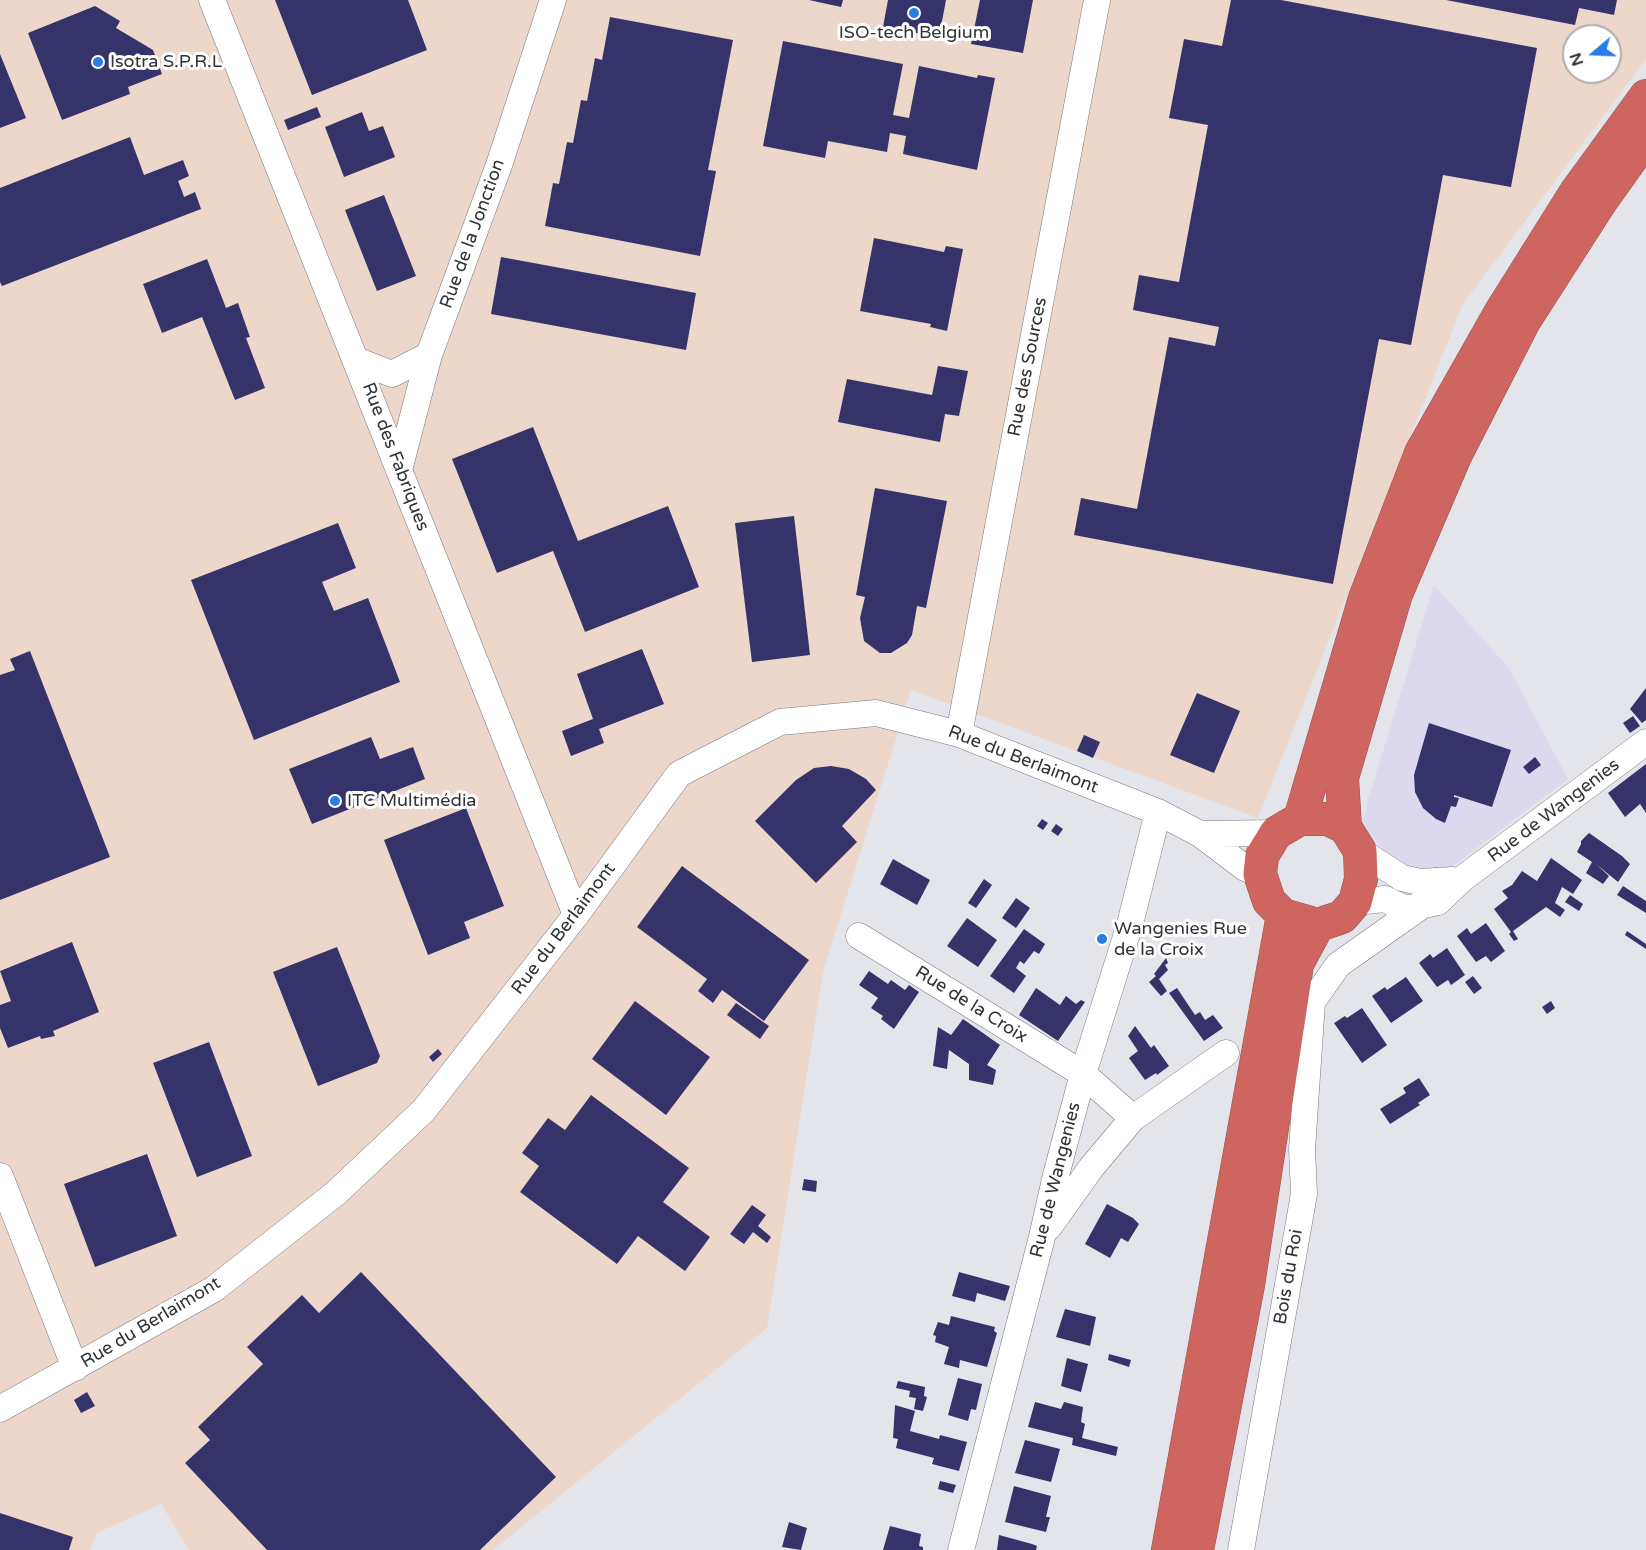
<!DOCTYPE html>
<html>
<head>
<meta charset="utf-8">
<style>
  body { margin:0 }
  #map { position:relative; width:1646px; height:1550px; overflow:hidden; background:#e4e5eb; font-family:"Varela Round",sans-serif }
  canvas { display:block }
  .north { position:absolute; left:1562px; top:24px; width:60px; height:60px; box-sizing:border-box; background:#fff; border:2px solid #adadae; border-radius:50%; rotate:251deg; font-size:16px; font-weight:700; line-height:24px; text-align:center; color:#313234 }
  .north::after { content:''; display:block; margin:auto; width:21px; height:27px; background:#287ce7; clip-path:polygon(50% 0,100% 100%,50% 72%,0 100%) }
</style>
</head>
<body>
<div id="map">
<canvas width="1646" height="1550"></canvas>
<div class="north">N</div>
</div>
<script>
const g = document.querySelector('canvas').getContext('2d');
g.lineJoin = 'round';
function fill(path, color) {
  g.fillStyle = color;
  g.fill(path, 'evenodd');
}
function shape(rows) {
  const path = new Path2D();
  for (const r of rows) {
    path.moveTo(r[0], r[1]);
    for (let i = 2; i < r.length; i += 2) path.lineTo(r[i], r[i + 1]);
  }
  return path;
}
function strokePath(path, color, width, dash) {
  g.strokeStyle = color;
  g.lineWidth = width;
  g.lineCap = dash ? 'butt' : 'round';
  g.setLineDash(dash || []);
  g.stroke(path);
}
function drawText(font, color, halo, rows, align = 'center') {
  g.font = font + ' "Varela Round",sans-serif';
  g.lineWidth = 6;
  g.setLineDash([]);
  g.textBaseline = 'middle';
  g.strokeStyle = halo;
  g.fillStyle = color;
  for (const [text, x, y, turn = 0] of rows) {
    g.save();
    g.translate(x, y);
    g.rotate((+turn || 0) * Math.PI / 180);
    g.textAlign = isNaN(turn) ? turn : align;
    if (halo) g.strokeText(text, 0, 0);
    g.fillText(text, 0, 0);
    g.restore();
  }
}
const commercial = shape([
  [1434,585,1509,668,1568,779,1446,871,1394,866,1363,822,1368,800]
]);
const industrial = shape([
  [0,0,1646,0,1646,59,1463,304,1258,818,911,690,823,972,767,1328,493,1550,189,1550,161,1504,97,1533,90,1550,0,1550],
  [1574,36,1610,36,1610,72,1574,72]
]);
const building = shape([
  [275,0,408,0,427,50,312,95],
  [809,0,843,0,841,7],
  [888,0,946,0,939,37,883,27],
  [980,0,1033,0,1023,53,971,44],
  [1231,0,1281,0,1537,48,1511,187,1443,175,1411,345,1379,339,1333,584,1074,535,1081,498,1137,509,1169,337,1215,346,1219,327,1133,310,1139,275,1179,282,1208,125,1169,118,1184,39,1222,46],
  [1446,0,1617,0,1614,15,1579,8,1575,25],
  [95,6,120,21,116,28,153,50,162,74,128,87,130,94,62,120,28,33],
  [610,17,733,40,708,170,716,171,700,256,545,226,553,183,559,184,567,142,573,143,581,100,587,101,595,58,602,60],
  [783,41,903,64,893,115,909,118,919,66,977,78,978,75,995,78,977,170,903,154,906,136,890,133,887,152,828,141,825,158,763,146],
  [0,54,26,118,0,128],
  [317,107,321,117,288,130,284,120],
  [362,112,369,131,383,126,395,157,344,177,325,127],
  [130,137,144,175,183,160,189,176,178,181,182,191,184,197,195,192,201,209,2,286,0,282,0,188],
  [384,195,416,276,377,291,345,210],
  [874,238,944,252,946,246,963,249,947,331,930,327,931,324,860,311],
  [501,257,696,293,686,350,491,314],
  [207,259,226,308,238,303,250,337,246,338,265,388,235,400,202,317,162,333,143,284],
  [938,366,968,371,959,416,945,414,940,442,838,422,847,379,932,395],
  [533,427,578,541,668,506,699,587,585,632,553,551,497,573,452,459],
  [875,488,947,501,926,608,917,606,912,635,907,643,891,653,880,653,864,641,860,618,865,597,856,595],
  [794,516,810,655,752,662,735,523],
  [338,523,356,568,322,582,334,611,368,598,400,682,254,740,191,580],
  [642,649,664,704,599,729,604,743,571,756,562,731,593,719,577,674],
  [30,651,110,857,0,900,0,675,15,670,10,659],
  [1646,688,1646,720,1642,723,1630,709],
  [1197,693,1240,711,1214,773,1170,755],
  [1633,716,1640,726,1630,733,1623,723],
  [1429,723,1511,750,1492,807,1454,795,1454,797,1459,798,1456,807,1451,806,1445,823,1436,819,1423,808,1415,792,1414,775],
  [1084,735,1100,742,1093,758,1077,751],
  [371,737,380,759,413,747,425,779,312,824,289,769],
  [1535,757,1541,765,1529,774,1523,767],
  [1646,764,1646,813,1640,804,1625,817,1608,793],
  [831,766,849,769,866,779,876,790,842,826,857,842,816,883,755,821,796,780,814,768],
  [466,808,504,906,464,922,470,938,428,955,384,840],
  [1042,819,1048,823,1043,830,1037,826],
  [1056,824,1063,829,1058,836,1051,831],
  [1589,833,1622,856,1630,864,1618,882,1596,864,1609,876,1603,884,1586,873,1592,862,1577,852,1581,844,1581,841],
  [1551,858,1582,880,1573,894,1562,887,1555,903,1565,910,1560,917,1546,907,1513,931,1518,939,1514,941,1509,934,1511,932,1494,909,1508,898,1502,891,1512,885,1522,871,1537,881],
  [893,859,930,880,917,905,880,884],
  [682,866,809,960,764,1021,722,990,713,1003,698,991,707,979,637,927],
  [984,879,992,885,976,908,968,903],
  [1623,886,1646,901,1646,913,1617,895],
  [1570,895,1583,904,1579,911,1565,902],
  [1016,898,1030,908,1016,928,1002,918],
  [967,918,997,940,978,967,947,946],
  [1486,923,1505,951,1491,962,1486,956,1476,962,1457,936,1467,928,1471,934],
  [1024,929,1045,944,1039,954,1034,951,1024,964,1020,961,1016,968,1026,976,1014,993,990,976],
  [1627,931,1646,944,1646,949,1625,935],
  [72,942,99,1012,53,1031,55,1036,41,1039,40,1036,8,1048,0,1028,0,1005,11,1001,0,971],
  [337,947,380,1056,377,1063,318,1086,273,972],
  [1447,948,1465,975,1451,985,1448,980,1437,987,1419,963,1430,954,1433,958],
  [1166,958,1168,963,1165,965,1168,970,1159,979,1167,991,1161,996,1149,982,1156,976,1154,974],
  [869,971,888,984,891,980,905,990,909,985,919,992,894,1029,881,1019,883,1016,871,1008,878,998,859,985],
  [1473,976,1482,988,1474,994,1465,982],
  [1406,977,1423,1001,1391,1023,1372,996,1385,987,1387,990],
  [1036,988,1060,1005,1066,996,1076,1004,1081,1000,1085,1002,1058,1041,1019,1015],
  [1177,988,1195,1015,1200,1012,1205,1020,1213,1015,1223,1028,1204,1041,1169,993],
  [635,1001,710,1057,666,1115,592,1059],
  [1551,1001,1555,1008,1547,1014,1542,1007],
  [736,1003,769,1026,760,1039,727,1015],
  [1362,1008,1387,1045,1362,1063,1334,1023,1345,1016,1347,1018],
  [963,1019,1000,1045,987,1065,996,1070,993,1085,969,1080,969,1064,949,1050,947,1069,933,1066,938,1027,951,1035],
  [1135,1026,1151,1048,1154,1045,1169,1066,1157,1075,1156,1073,1145,1080,1129,1058,1138,1051,1128,1036],
  [209,1042,252,1156,197,1177,153,1063],
  [438,1049,442,1054,433,1062,429,1057],
  [1419,1078,1430,1095,1418,1103,1420,1105,1390,1124,1380,1109,1406,1093,1403,1088],
  [591,1095,689,1168,663,1202,710,1237,685,1271,638,1236,617,1264,520,1192,539,1166,522,1153,548,1118,565,1130],
  [147,1154,177,1236,95,1267,64,1184],
  [804,1179,817,1181,816,1192,802,1190],
  [1107,1204,1133,1218,1139,1224,1128,1242,1121,1238,1110,1258,1085,1244],
  [752,1205,766,1215,758,1226,771,1237,767,1243,753,1232,744,1244,730,1234],
  [361,1272,556,1477,480,1550,267,1550,185,1463,210,1440,198,1427,263,1364,247,1347,302,1295,319,1313],
  [959,1272,1010,1286,1005,1301,977,1293,975,1302,952,1296],
  [1065,1309,1096,1317,1090,1346,1056,1337],
  [951,1316,995,1327,994,1331,997,1333,987,1367,960,1360,959,1368,944,1364,949,1347,935,1342,936,1336,933,1335,938,1322,949,1325],
  [1109,1354,1131,1360,1129,1367,1108,1360],
  [1067,1358,1088,1364,1081,1392,1061,1386],
  [958,1378,982,1384,976,1410,971,1409,968,1421,948,1415],
  [898,1381,925,1387,924,1396,927,1397,923,1411,914,1409,916,1398,909,1397,910,1391,896,1388],
  [87,1392,95,1406,81,1413,74,1400],
  [1035,1402,1061,1409,1064,1402,1083,1407,1081,1422,1085,1424,1082,1438,1118,1447,1116,1456,1072,1445,1073,1438,1028,1427],
  [895,1405,915,1411,910,1431,939,1439,940,1435,967,1442,959,1471,932,1464,934,1458,896,1448,898,1439,893,1438],
  [1025,1440,1060,1449,1051,1482,1015,1473],
  [940,1481,956,1485,953,1493,938,1489],
  [1014,1486,1051,1496,1046,1517,1050,1517,1046,1532,1005,1522],
  [0,1513,73,1537,69,1550,0,1550],
  [789,1522,807,1528,801,1550,782,1547],
  [890,1526,921,1534,919,1546,923,1547,923,1550,883,1550],
  [999,1535,1032,1544,1037,1546,1036,1550,997,1550]
]);
const minor = shape([
  [212,0,576,915],
  [356,360,392,374,429,355],
  [399,470,429,355,499,165,553,0],
  [959,734,1097,0],
  [1200,834,1276,833],
  [1360,851,1402,878,1420,882,1452,880],
  [1355,902,1385,899,1405,909,1438,902,1462,879,1646,742],
  [859,936,1083,1074,1133,1118],
  [0,1176,75,1368],
  [1049,1227,1091,1168,1133,1118,1226,1053],
  [0,1409,214,1289,336,1193,424,1110,576,915,679,774,780,722,876,713,959,734,1158,812,1200,834,1245,868,1260,874],
  [961,1550,1042,1237,1056,1175,1083,1074,1130,924,1158,812],
  [1241,1550,1304,1194,1302,1149,1312,1002,1338,965,1423,905,1432,895,1435,881]
]);
const highway = shape([
  [1300,819,1365,598,1421,453,1502,310,1576,192,1646,96],
  [1345,827,1328,819,1300,819,1276,833,1262,856,1260,874,1269,901,1283,915,1318,925,1342,917,1355,902,1361,879,1360,851,1345,827,1342,778,1396,594,1455,456,1524,321,1599,204,1646,138],
  [1168,1550,1283,915],
  [1197,1550,1248,1285,1297,964,1318,925]
]);
const markers = [
  [914,13,6,"#287ce7"],
  [98,62,6,"#287ce7"],
  [335,801,6,"#287ce7"],
  [1102,939,6,"#287ce7"]
];
const poiNames = [
  ["ISO-tech Belgium",914,33,"center"],
  ["Isotra S.P.R.L",110,62],
  ["ITC Multimédia",347,801],
  ["Wangenies Rue",1114,929],
  ["de la Croix",1114,950]
];
const streetNames = [
  ["Rue de la Jonction",473,234,-70],
  ["Rue des Sources",1028,367,-79],
  ["Rue des Fabriques",395,457,69],
  ["Rue du Berlaimont",1023,760,21],
  ["Rue de Wangenies",1554,811,-37],
  ["Rue du Berlaimont",564,929,-53],
  ["Rue de la Croix",971,1005,32],
  ["Rue de Wangenies",1056,1180,-76],
  ["Bois du Roi",1289,1277,-80],
  ["Rue du Berlaimont",151,1323,-31]
];
fill(commercial, '#dcd8ee');
fill(industrial, '#ecd7ca');
fill(building, '#36336b');
strokePath(minor, '#79797f', 27);
strokePath(highway, '#975351', 34);
strokePath(minor, '#fff', 26);
strokePath(highway, '#ce6560', 33);
for (const [x, y, r, color] of markers) {
  const dot = new Path2D();
  dot.arc(x, y, r, 0, 2 * Math.PI);
  g.fillStyle = color;
  g.fill(dot);
  strokePath(dot, '#fff', 2);
}
drawText('18px', '#313234', '#fff', poiNames, 'left');
drawText('18px', '#313234', '#fff', streetNames);
</script>
</body>
</html>
